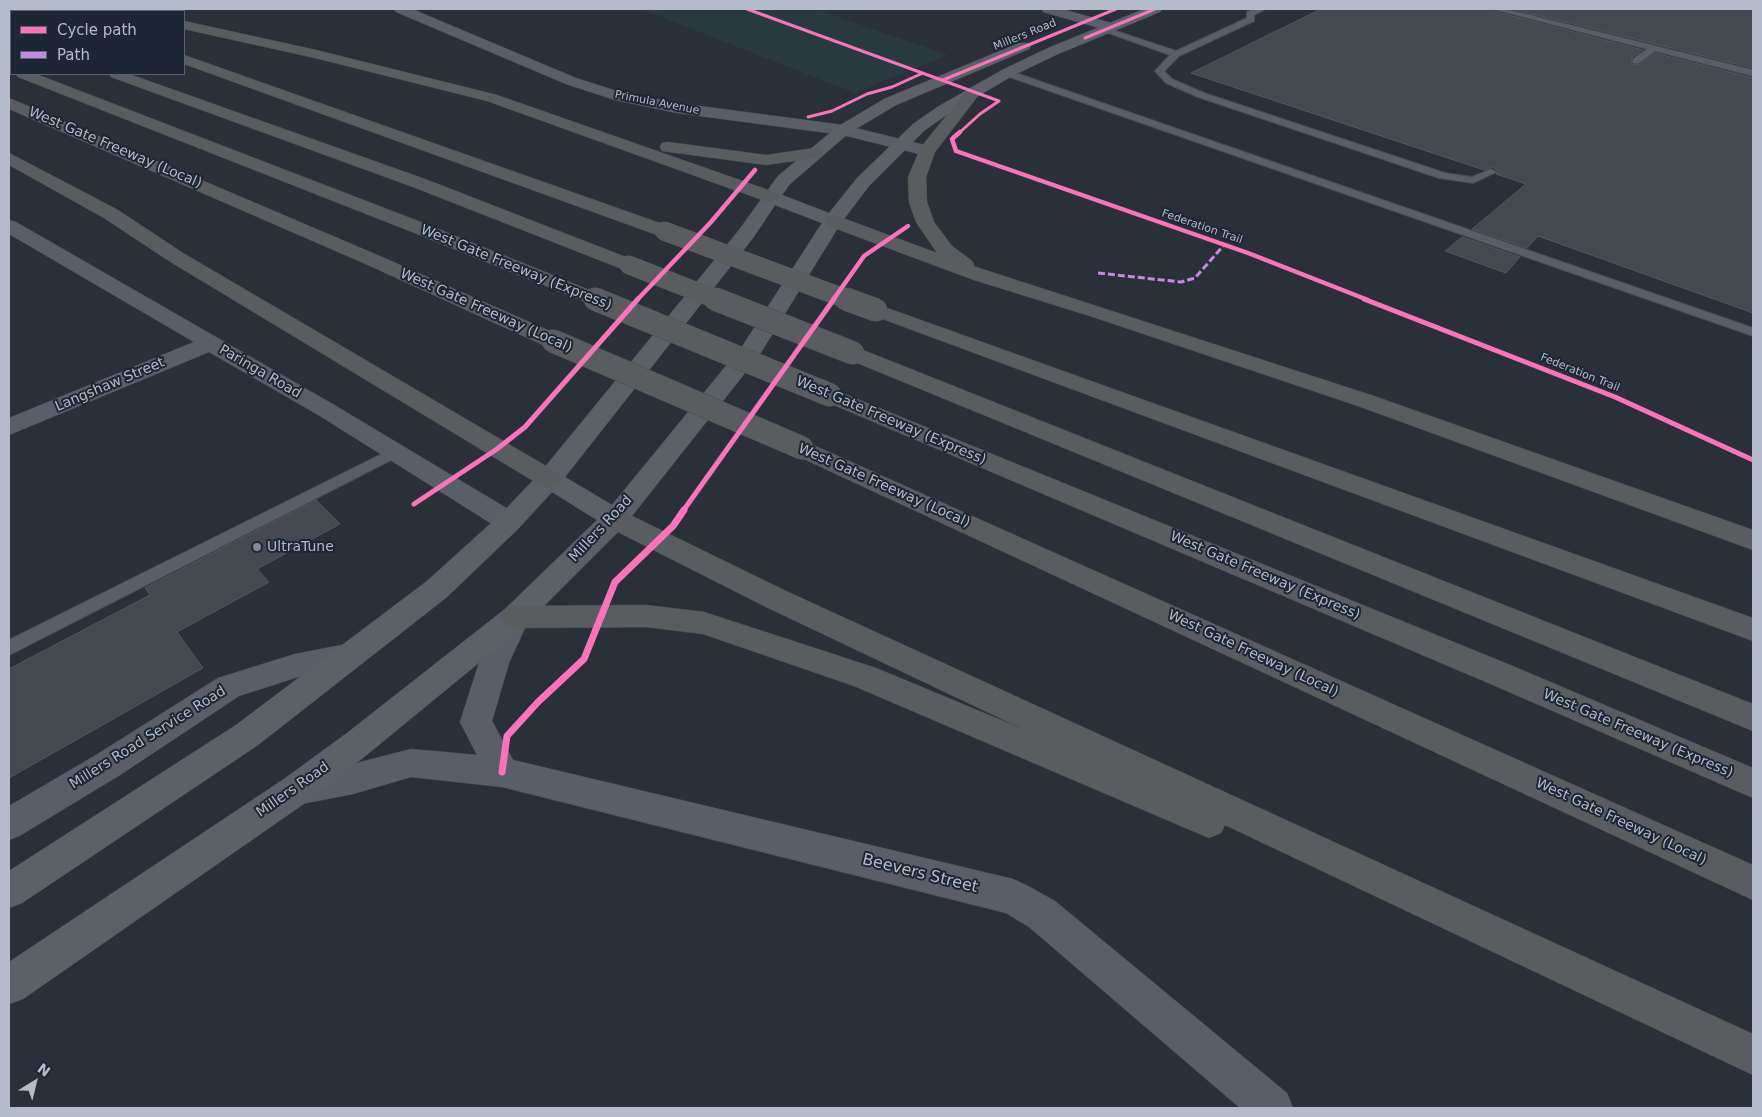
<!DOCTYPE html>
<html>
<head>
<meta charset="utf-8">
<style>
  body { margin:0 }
  #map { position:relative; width:1762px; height:1117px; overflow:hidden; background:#2a3038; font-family:"DejaVu Sans",sans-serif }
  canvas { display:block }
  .frame { position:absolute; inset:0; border:10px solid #b4bcc9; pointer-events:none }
  .legend { position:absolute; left:10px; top:10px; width:175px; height:65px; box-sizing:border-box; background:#1d2633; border:1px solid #59626f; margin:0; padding:6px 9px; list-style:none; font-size:15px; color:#b4bcc9 }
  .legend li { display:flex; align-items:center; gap:10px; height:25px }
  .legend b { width:25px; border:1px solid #59626f }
  .north { position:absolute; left:10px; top:1057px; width:50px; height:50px; -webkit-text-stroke:4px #1d2633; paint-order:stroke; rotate:36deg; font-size:14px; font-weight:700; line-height:20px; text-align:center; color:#b4bcc9 }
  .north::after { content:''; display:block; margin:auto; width:18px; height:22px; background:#b4bcc9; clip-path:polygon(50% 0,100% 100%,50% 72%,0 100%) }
</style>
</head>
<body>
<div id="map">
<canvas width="1762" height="1117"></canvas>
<div class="frame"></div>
<ul class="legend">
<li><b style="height:6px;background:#fb73b8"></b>Cycle path</li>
<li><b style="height:6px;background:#c787e3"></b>Path</li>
</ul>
<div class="north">N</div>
</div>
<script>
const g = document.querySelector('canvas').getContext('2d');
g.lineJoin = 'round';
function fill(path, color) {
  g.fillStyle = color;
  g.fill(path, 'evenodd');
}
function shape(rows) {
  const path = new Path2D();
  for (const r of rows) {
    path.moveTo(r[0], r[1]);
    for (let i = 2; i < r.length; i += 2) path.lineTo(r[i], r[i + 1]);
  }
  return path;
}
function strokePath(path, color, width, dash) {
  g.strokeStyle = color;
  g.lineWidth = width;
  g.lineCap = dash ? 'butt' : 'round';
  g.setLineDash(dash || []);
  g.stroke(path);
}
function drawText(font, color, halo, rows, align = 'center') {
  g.font = font + ' "DejaVu Sans",sans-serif';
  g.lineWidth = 4;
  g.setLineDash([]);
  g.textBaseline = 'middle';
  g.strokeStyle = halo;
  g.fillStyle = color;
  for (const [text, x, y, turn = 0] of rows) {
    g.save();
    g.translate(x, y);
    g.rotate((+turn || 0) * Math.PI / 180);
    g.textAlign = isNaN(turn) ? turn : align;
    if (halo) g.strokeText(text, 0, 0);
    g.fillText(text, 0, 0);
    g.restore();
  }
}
const green = shape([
  [641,9,815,9,948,55,855,93]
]);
const building = shape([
  [1321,9,1491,9,1493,11,1643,50,1632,57,1631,63,1633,65,1640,64,1655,53,1753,78,1753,313,1538,236,1527,248,1472,229,1526,184,1496,174,1498,171,1492,167,1484,170,1191,73,1321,9],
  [1512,9,1753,9,1753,68,1512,9],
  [1462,237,1520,257,1506,273,1445,251,1462,237],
  [316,500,340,524,257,569,269,582,177,632,203,668,9,778,9,669,150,595,145,588,316,500]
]);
const service = shape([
  [1255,9,1265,9,1254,15,1254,21,1179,56,1164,71,1172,79,1204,93,1445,173,1472,177,1491,169,1496,172,1473,183,1439,178,1198,97,1166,83,1155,71,1170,55,1100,30,1107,28,1176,51,1247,18,1247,12,1255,9],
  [1493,9,1505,9,1753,70,1753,76,1655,51,1639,63,1633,63,1633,59,1647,49,1493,9],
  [1007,70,1753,328,1753,336,1004,75,1004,71,1007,70],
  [396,447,401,449,403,452,401,455,9,655,9,640,396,447]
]);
const minor = shape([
  [394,9,412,9,576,78,623,93,677,103,843,125,933,147,935,151,933,155,927,156,843,135,677,113,615,100,566,84,396,12,394,9],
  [1042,9,1062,9,1115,24,1117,27,1110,31,1043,12,1042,9],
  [9,220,16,222,336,406,518,515,522,522,518,529,509,531,500,529,320,416,209,352,9,435,9,418,194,342,9,234,9,220],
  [515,606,525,609,530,617,509,663,492,721,513,760,1013,879,1026,885,1055,901,1287,1093,1293,1108,1240,1108,1029,927,1006,913,502,787,411,777,353,794,296,805,284,801,279,790,284,779,296,775,353,764,411,749,477,755,460,722,479,663,500,617,505,609,515,606],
  [352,643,363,647,367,655,363,663,295,678,239,696,120,775,21,835,9,840,9,806,96,755,218,678,295,654,352,643]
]);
const primary = shape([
  [1144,9,1162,9,1160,12,1058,54,1012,76,951,112,925,130,869,186,841,223,760,354,624,526,525,625,369,753,308,801,23,999,9,1004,9,962,284,779,347,733,505,609,597,520,552,492,518,529,447,597,258,745,22,903,9,908,9,871,236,725,427,581,500,515,540,473,739,230,778,176,837,127,884,99,1019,43,1029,43,1031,46,1029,49,896,105,849,133,790,184,782,195,829,213,857,178,913,124,939,106,1002,70,1048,48,1144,9],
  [775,205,822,223,743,345,612,505,565,477,753,238,775,205]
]);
const motorway = shape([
  [28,9,48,9,50,11,30,11,28,9],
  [101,9,125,9,127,11,103,11,101,9],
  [184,21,316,50,497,95,777,193,780,197,777,201,771,202,765,201,487,101,315,58,184,29,184,21],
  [9,31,11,31,11,39,9,39,9,31],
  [184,55,671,227,673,231,671,235,664,237,657,235,184,64,184,55],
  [16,74,36,74,426,224,602,295,605,299,602,303,595,305,588,303,412,232,18,77,16,74],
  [109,74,129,74,425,179,636,261,639,265,636,269,629,271,622,269,413,187,111,77,109,74],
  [973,87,978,89,981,92,935,152,926,177,927,202,934,222,952,246,971,260,974,264,973,266,1374,396,1753,530,1753,550,1358,406,1093,317,974,280,826,225,824,221,826,217,833,215,840,217,937,253,916,222,909,202,908,177,921,147,968,89,973,87],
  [9,98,382,257,561,336,564,341,561,346,553,348,545,346,368,265,9,109,9,98],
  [668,142,766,155,815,148,821,149,823,153,821,157,815,158,766,165,662,151,660,147,662,143,668,142],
  [9,153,118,210,183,253,558,473,562,479,558,485,549,488,540,485,169,261,104,218,9,165,9,153],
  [876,304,1753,618,1753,641,869,314,865,310,869,306,876,304],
  [853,346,1753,704,1753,731,845,358,842,353,845,348,853,346],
  [830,388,1515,667,1753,768,1753,798,1493,685,822,400,818,395,822,390,830,388],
  [802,440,1753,865,1753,900,793,454,790,448,793,442,802,440],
  [615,510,624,512,786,591,1753,1034,1753,1075,1225,825,1221,833,1209,838,854,686,703,634,646,627,515,628,505,625,500,617,505,609,515,606,646,605,704,612,876,668,1025,730,766,607,606,526,602,519,606,512,615,510]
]);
const motorwayBridgeFar1 = shape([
  [664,231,849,300],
  [629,265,718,300],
  [595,299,597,300]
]);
const motorwayBridge = shape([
  [595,299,830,395],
  [715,299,853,353],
  [846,299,876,310],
  [553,341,802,448]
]);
const quiet = shape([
  [1098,273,1181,282,1195,278,1224,245]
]);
const cyclewayFar3 = shape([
  [747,9,999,101,980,114,959,133],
  [1085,38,1155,9],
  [943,80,1116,9],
  [808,117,832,111,867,94,892,87,923,73]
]);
const cyclewayFar2 = shape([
  [960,132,952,139,956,151,1248,253,1368,300],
  [637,300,711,222,755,170],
  [833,300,864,256,908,226]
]);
const cyclewayFar1 = shape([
  [1364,299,1615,397,1753,460],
  [414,504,497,449,525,427,638,299],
  [683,511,834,299]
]);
const cycleway = shape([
  [502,772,507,736,538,702,584,659,615,582,673,526,684,510]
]);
const markers = [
  [257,547,5,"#848b96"]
];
const farStreetnames = [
  ["Millers Road",1025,35,-22],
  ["Primula Avenue",657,103,11],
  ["Federation Trail",1202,227,19],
  ["Federation Trail",1580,373,22]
];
const streetNames = [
  ["West Gate Freeway (Local)",115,148,23],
  ["West Gate Freeway (Express)",516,268,22],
  ["West Gate Freeway (Local)",486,311,24],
  ["Paringa Road",260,372,30],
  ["Langshaw Street",110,385,-23],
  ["West Gate Freeway (Express)",891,421,23],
  ["West Gate Freeway (Local)",884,486,24],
  ["Millers Road",601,529,-47],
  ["West Gate Freeway (Express)",1265,576,23],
  ["West Gate Freeway (Local)",1253,654,25],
  ["West Gate Freeway (Express)",1638,734,23],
  ["Millers Road Service Road",148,738,-32],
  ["Millers Road",293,790,-35],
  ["West Gate Freeway (Local)",1621,822,25]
];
const poiNames = [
  ["UltraTune",267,547]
];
const nearStreetnames = [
  ["Beevers Street",920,874,14]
];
fill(green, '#273a3e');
fill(building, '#444950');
strokePath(building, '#52575f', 1);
strokePath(service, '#484c53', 2);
strokePath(minor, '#484c53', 1);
strokePath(primary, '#484c55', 1);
strokePath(motorway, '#474c53', 1);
fill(service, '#5a5e66');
fill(minor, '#5a5e66');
fill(primary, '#5c6168');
fill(motorway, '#5a5d60');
strokePath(motorwayBridgeFar1, '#474c53', 19, []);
strokePath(motorwayBridge, '#474c53', 24, []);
strokePath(motorwayBridgeFar1, '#5a5d60', 19);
strokePath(motorwayBridge, '#5a5d60', 23);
strokePath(quiet, '#c787e3', 3, [7, 3]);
strokePath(cyclewayFar3, '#fb73b8', 3);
strokePath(cyclewayFar2, '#fb73b8', 4.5);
strokePath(cyclewayFar1, '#fb73b8', 5);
strokePath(cycleway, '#fb73b8', 7);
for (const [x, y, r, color] of markers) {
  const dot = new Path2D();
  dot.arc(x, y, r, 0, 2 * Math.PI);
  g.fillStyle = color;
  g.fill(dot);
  strokePath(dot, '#1d2633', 2);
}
drawText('11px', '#b4bcc9', '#1d2633', farStreetnames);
drawText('14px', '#b4bcc9', '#1d2633', streetNames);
drawText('14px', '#b4bcc9', '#1d2633', poiNames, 'left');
drawText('16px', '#b4bcc9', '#1d2633', nearStreetnames);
</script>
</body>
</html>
